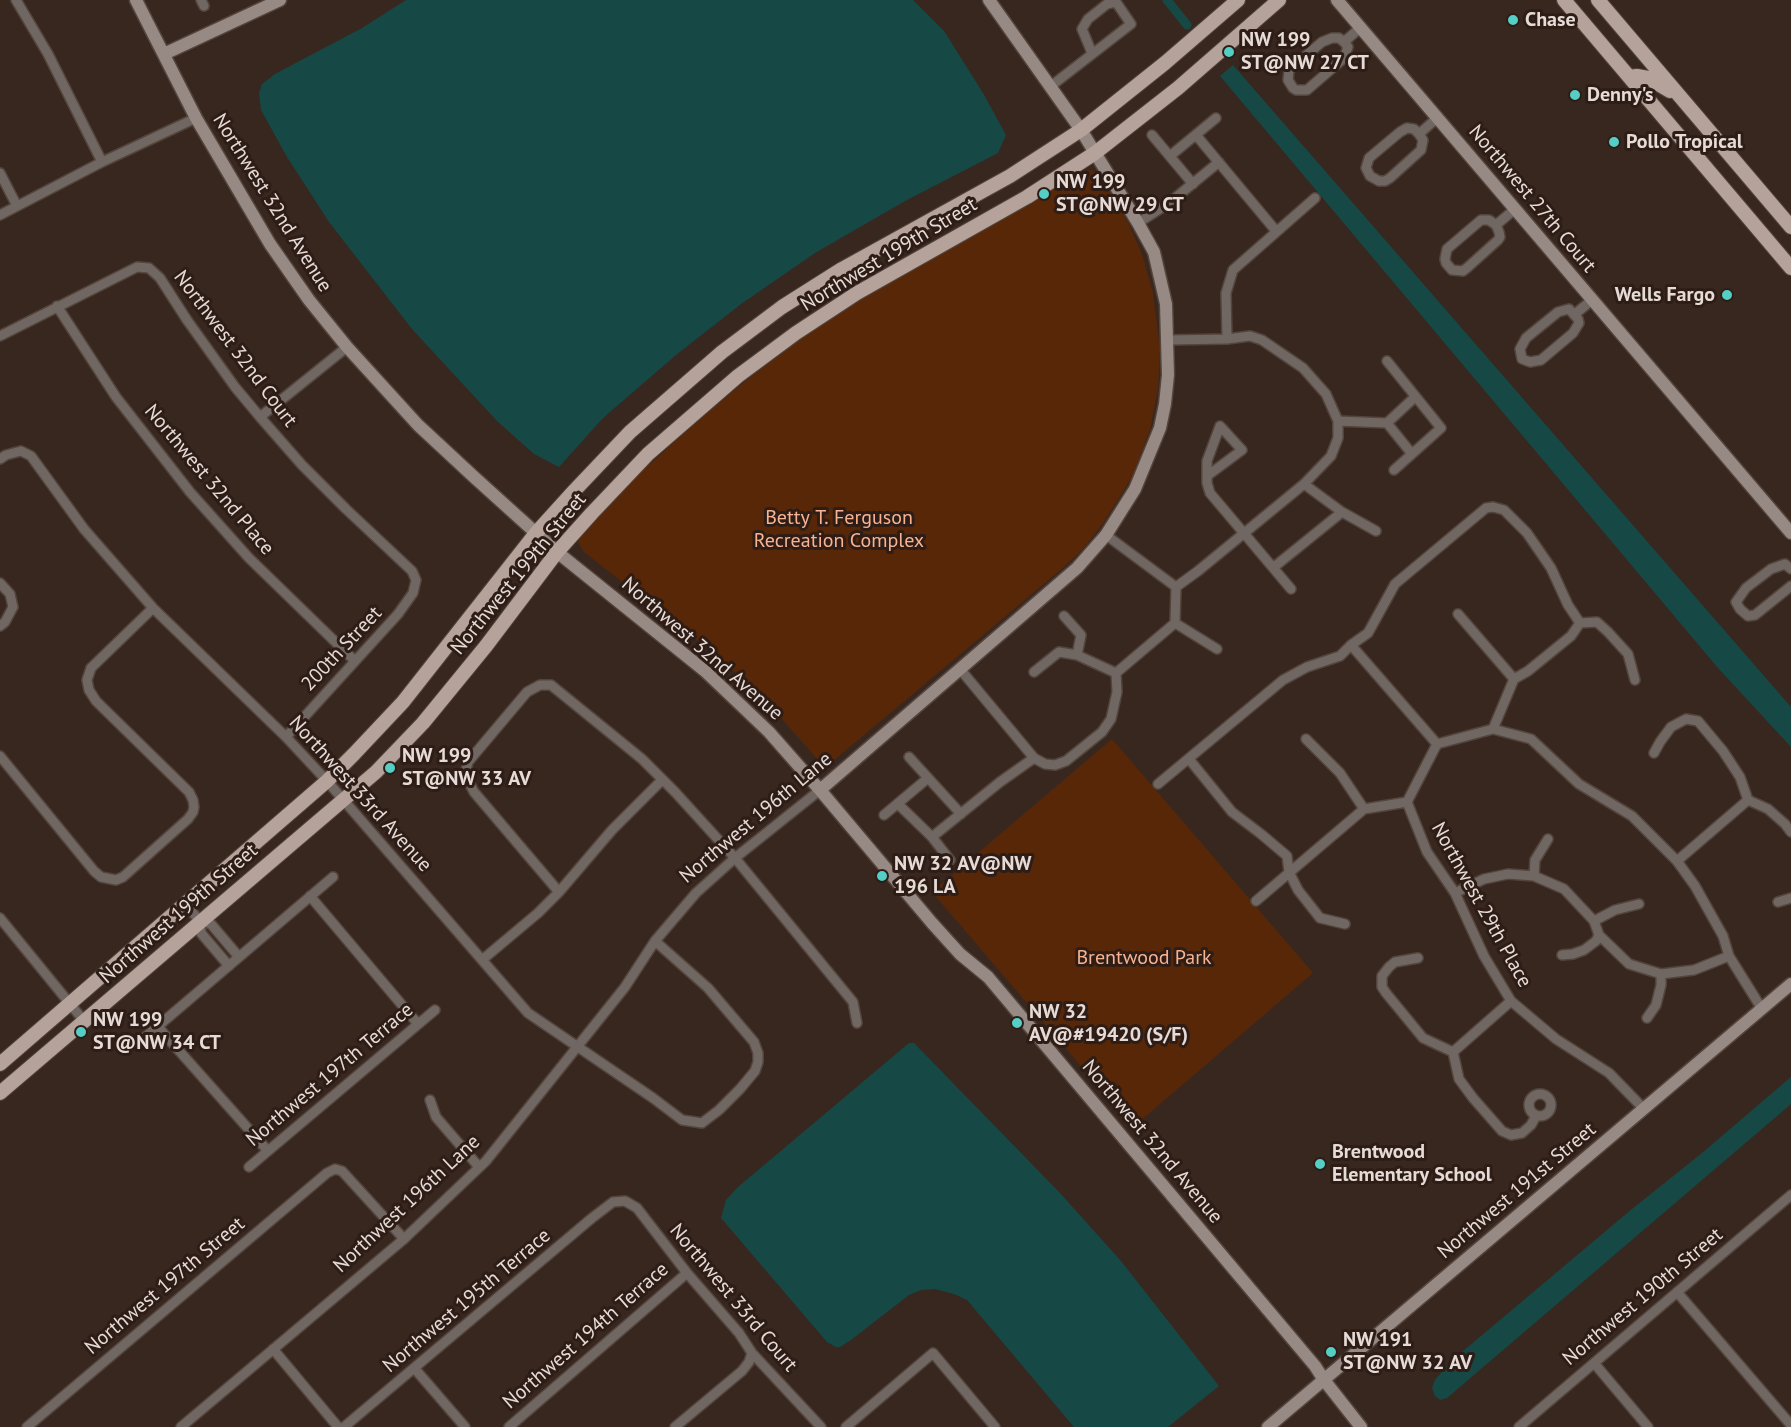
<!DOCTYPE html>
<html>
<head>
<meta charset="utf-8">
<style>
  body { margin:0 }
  canvas { display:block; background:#37271f }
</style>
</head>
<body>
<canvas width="1791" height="1427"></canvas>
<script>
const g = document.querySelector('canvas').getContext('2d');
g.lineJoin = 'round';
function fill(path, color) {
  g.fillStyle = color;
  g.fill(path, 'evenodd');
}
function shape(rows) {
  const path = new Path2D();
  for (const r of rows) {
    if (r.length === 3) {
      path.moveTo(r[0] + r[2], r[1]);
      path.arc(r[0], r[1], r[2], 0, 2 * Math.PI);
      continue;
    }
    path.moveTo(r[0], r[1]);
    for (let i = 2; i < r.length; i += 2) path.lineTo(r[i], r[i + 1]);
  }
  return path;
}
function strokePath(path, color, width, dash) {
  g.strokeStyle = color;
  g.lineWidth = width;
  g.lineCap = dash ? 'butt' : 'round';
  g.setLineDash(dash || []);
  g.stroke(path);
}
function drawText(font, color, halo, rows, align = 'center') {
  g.font = font + ' "PT Sans",sans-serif';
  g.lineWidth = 6;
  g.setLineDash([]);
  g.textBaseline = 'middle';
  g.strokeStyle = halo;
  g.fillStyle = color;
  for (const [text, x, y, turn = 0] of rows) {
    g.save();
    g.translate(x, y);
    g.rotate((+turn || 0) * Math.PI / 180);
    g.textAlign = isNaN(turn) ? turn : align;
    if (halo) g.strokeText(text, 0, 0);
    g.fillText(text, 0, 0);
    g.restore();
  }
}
const green = shape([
  [1090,170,1096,172,1112,194,1128,223,1142,254,1153,293,1160,350,1158,389,1150,430,1132,477,1104,522,1083,549,1057,573,833,761,826,764,819,761,768,703,716,655,584,552,578,542,580,536,634,479,681,436,727,396,785,350,829,319,893,279,1037,199,1083,171],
  [1112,739,1313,973,1133,1127,932,892]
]);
const water = shape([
  [406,0,913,0,944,31,983,93,1006,135,998,153,905,201,815,253,741,304,676,355,603,418,559,467,534,454,497,421,412,329,329,222,287,157,261,110,259,93,262,84,275,74,362,28],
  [1233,65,1791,707,1791,747,1718,668,1220,76],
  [909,1043,914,1043,1060,1193,1121,1261,1219,1386,1168,1427,1074,1427,967,1300,954,1294,935,1289,921,1290,909,1295,851,1340,840,1347,836,1347,827,1342,721,1218,726,1200,738,1187],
  [1791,1077,1791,1104,1447,1398,1440,1400,1435,1396,1432,1388,1435,1380,1450,1362,1632,1209,1702,1153]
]);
const canal = shape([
  [1167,0,1187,25]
]);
const street = shape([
  [16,0,48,54,102,162],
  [201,0,204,6],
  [1344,42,1348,47,1344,58,1307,90,1296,90,1293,88,1288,80,1289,70,1322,42,1332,38,1339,38,1344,42,1360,28],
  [1051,86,1131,24,1116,2,1107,4,1088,19,1082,29,1092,53],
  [1407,128,1414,129,1419,134,1423,140,1421,150,1390,178,1385,181,1379,181,1370,176,1366,168,1369,158,1400,132,1407,128],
  [1419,134,1437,118],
  [1152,135,1193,184],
  [1196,135,1276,231],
  [1170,156,1216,118],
  [0,173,17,206],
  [0,215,102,162,196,118],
  [1481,220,1489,220,1496,225,1499,232,1500,237,1498,240,1468,267,1463,271,1452,270,1446,263,1445,259,1447,249,1481,220],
  [1138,223,1169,203,1219,162],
  [1496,225,1515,209],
  [57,306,116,397,190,492,249,558,355,661],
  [1569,309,1578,319,1579,323,1573,333,1541,360,1530,362,1522,359,1520,349,1526,338,1558,312,1569,309],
  [1575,314,1592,300],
  [0,336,137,267,149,268,160,278,187,320,235,387,260,417,302,465,346,509,412,571,416,580,413,593,398,614,286,737],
  [1227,339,1226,293,1233,270,1315,198],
  [1387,361,1441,428,1394,470],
  [260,417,347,347],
  [1338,421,1387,423,1415,397],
  [1387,423,1412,454],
  [0,459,6,455,21,451,31,456,84,529,153,608,286,737,327,781,528,1013,653,1098,682,1120,702,1123,719,1110,740,1089,755,1071,758,1062,758,1053,754,1042,708,988,655,941],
  [1207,476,1242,450,1220,426,1207,461,1207,483,1210,493,1291,589],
  [1304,484,1342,512,1376,531],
  [1106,535,1176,587],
  [1274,567,1342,512],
  [1791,569,1785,564,1771,569,1746,588,1736,602,1740,609,1748,616,1755,615,1791,586],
  [0,583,10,594,13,607,5,622,0,626],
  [1458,614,1514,679],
  [1064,616,1081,635,1077,655],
  [1175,623,1217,649],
  [1580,623,1597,622,1608,632,1628,654,1635,680],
  [1351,645,1437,744],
  [960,669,1034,758,1045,764,1055,765,1066,761,1102,732,1111,719,1117,692,1116,673,1175,623,1176,587,1198,571,1304,484,1331,456,1338,438,1338,421,1326,394,1303,368,1262,340,1250,336,1227,339,1168,340],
  [1034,672,1059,652,1077,655,1116,673],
  [1493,729,1531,739,1579,784,1632,816,1677,861,1695,886,1723,936,1729,956,1762,1009],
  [1306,739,1340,773,1364,809],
  [1654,753,1660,742,1671,727,1686,719,1698,721,1723,751,1740,777,1748,800,1768,809,1785,824,1791,832],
  [0,756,94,871,101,877,116,880,123,877,188,819,193,812,194,807,193,800,189,792,96,701,89,690,87,680,91,668,153,608],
  [909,757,961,814],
  [1189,759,1232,812,1261,834,1287,856,1289,872,1298,890,1320,918,1345,924],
  [1158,784,1283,680,1307,667,1340,656,1351,645,1368,633,1395,584,1486,508,1493,507,1504,510,1527,533,1551,568,1568,605,1580,623],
  [1407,802,1427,852,1455,893,1484,956,1511,1001,1556,1039,1609,1073,1644,1109],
  [898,804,932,837,1000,782,1034,758],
  [884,815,928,778],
  [932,837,950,860],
  [1677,861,1748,800],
  [1534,876,1535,860,1548,839],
  [559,892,474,792,465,775,468,762,527,692,540,685,551,685,583,711,642,759,675,792,735,858,853,1002,857,1023],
  [1455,893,1484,879,1508,874,1534,876,1564,889,1594,921,1599,935,1629,964,1661,974,1694,970,1729,956],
  [310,896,418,1024],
  [1256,901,1364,809,1407,802,1437,744,1493,729,1514,679,1528,671,1571,636,1580,623],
  [1778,902,1791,898],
  [184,903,200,921,201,933,229,966],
  [0,918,84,1021],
  [200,921,211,924,239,957],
  [1594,921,1615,910,1639,904],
  [1562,955,1573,954,1584,950,1596,941,1599,935],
  [1418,958,1395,962,1389,967,1382,976,1382,987,1386,993,1423,1038,1453,1052,1459,1079,1473,1098,1502,1131,1511,1135,1522,1133,1531,1125,1536,1116],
  [482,960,538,913,559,892,612,830,662,780],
  [1647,1018,1656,1005,1661,985,1661,974],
  [158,1027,268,1151],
  [137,1044,333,877],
  [1453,1052,1511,1001],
  [1540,1105,11],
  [430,1100,436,1117,479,1167],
  [249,1167,435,1010],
  [1677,1292,1791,1425],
  [273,1349,338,1427],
  [1594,1363,1648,1427],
  [415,1369,465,1427],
  [27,1427,327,1173,335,1169,342,1171,404,1239],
  [181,1427,404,1239,486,1161,625,987,655,941,696,893,735,858,820,790],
  [344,1427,592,1218,613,1202,625,1201,637,1208,687,1273,739,1333,752,1353,821,1427],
  [509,1427,687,1273],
  [675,1427,742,1371,749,1362,752,1353],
  [846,1427,933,1353,995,1427],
  [1519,1427,1791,1195]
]);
const secondary = shape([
  [136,0,196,118,270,244,309,300,347,347,418,425,474,477,557,552,705,671,769,732,820,790,932,923,960,954,988,977,1315,1366,1324,1380,1361,1427],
  [1337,0,1791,533],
  [164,54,280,0],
  [820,790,1077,568,1106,535,1135,489,1160,428,1165,404,1168,375,1166,304,1154,252,1138,223,1081,130,989,0],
  [1268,1427,1791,984]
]);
const primary = shape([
  [1564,0,1791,268],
  [1598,0,1791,227],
  [1629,77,1637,76,1648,78,1670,91],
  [0,1064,327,781,354,754,403,702,536,533,574,491,630,432,722,352,782,307,842,269,1010,176,1081,130,1165,63,1238,0],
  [0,1093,376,772,423,723,486,646,557,552,592,513,648,454,738,376,796,333,857,293,1027,197,1095,153,1178,88,1279,0]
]);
const markers = [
  [1513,20,6,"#55cec5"],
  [1229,52,6,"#55cec5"],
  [1575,95,6,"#55cec5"],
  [1614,142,6,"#55cec5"],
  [1044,194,6,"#55cec5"],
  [1727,295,6,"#55cec5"],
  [390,768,6,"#55cec5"],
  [882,876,6,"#55cec5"],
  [1017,1023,6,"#55cec5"],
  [81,1032,6,"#55cec5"],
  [1320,1164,6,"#55cec5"],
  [1331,1352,6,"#55cec5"]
];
const poiNames = [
  ["Chase",1525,20],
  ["NW 199",1241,40],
  ["ST@NW 27 CT",1241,63],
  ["Denny's",1587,95],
  ["Pollo Tropical",1626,142],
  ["NW 199",1056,182],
  ["ST@NW 29 CT",1056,205],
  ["Wells Fargo",1715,295,"right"],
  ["NW 199",402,756],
  ["ST@NW 33 AV",402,779],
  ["NW 32 AV@NW",894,864],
  ["196 LA",894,887],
  ["NW 32",1029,1012],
  ["AV@#19420 (S/F)",1029,1035],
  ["NW 199",93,1020],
  ["ST@NW 34 CT",93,1043],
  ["Brentwood",1332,1152],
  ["Elementary School",1332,1175],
  ["NW 191",1343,1340],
  ["ST@NW 32 AV",1343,1363]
];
const streetNames = [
  ["Northwest 27th Court",1532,199,50],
  ["Northwest 32nd Avenue",272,203,58],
  ["Northwest 199th Street",889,255,-31],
  ["Northwest 32nd Court",235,349,53],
  ["Northwest 32nd Place",209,480,50],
  ["Northwest 199th Street",519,574,-51],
  ["200th Street",342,649,-47],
  ["Northwest 32nd Avenue",702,649,41],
  ["Northwest 33rd Avenue",360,794,48],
  ["Northwest 196th Lane",756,818,-40],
  ["Northwest 29th Place",1481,905,61],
  ["Northwest 199th Street",179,914,-41],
  ["Northwest 197th Terrace",330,1075,-40],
  ["Northwest 32nd Avenue",1152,1142,50],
  ["Northwest 191st Street",1517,1191,-40],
  ["Northwest 196th Lane",407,1204,-43],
  ["Northwest 197th Street",165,1286,-40],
  ["Northwest 190th Street",1643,1297,-40],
  ["Northwest 33rd Court",733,1298,50],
  ["Northwest 195th Terrace",467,1301,-40],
  ["Northwest 194th Terrace",586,1336,-41]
];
const parkNames = [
  ["Betty T. Ferguson",839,518],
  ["Recreation Complex",839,541],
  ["Brentwood Park",1144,958]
];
fill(green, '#582708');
fill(water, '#164845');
strokePath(canal, '#164845', 9);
strokePath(street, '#53443c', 12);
strokePath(secondary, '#53443c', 15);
strokePath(primary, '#53443c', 16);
strokePath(street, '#706763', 9);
strokePath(secondary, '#978983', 12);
strokePath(primary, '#b5a39b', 14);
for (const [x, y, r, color] of markers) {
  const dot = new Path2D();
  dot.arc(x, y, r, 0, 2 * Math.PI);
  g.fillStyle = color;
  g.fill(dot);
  strokePath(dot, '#2d1d16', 2);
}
drawText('bold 20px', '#e6dbd6', '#2d1d16', poiNames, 'left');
drawText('20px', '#e6dbd6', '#2d1d16', streetNames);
drawText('20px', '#f9b390', '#2d1d16', parkNames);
</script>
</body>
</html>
